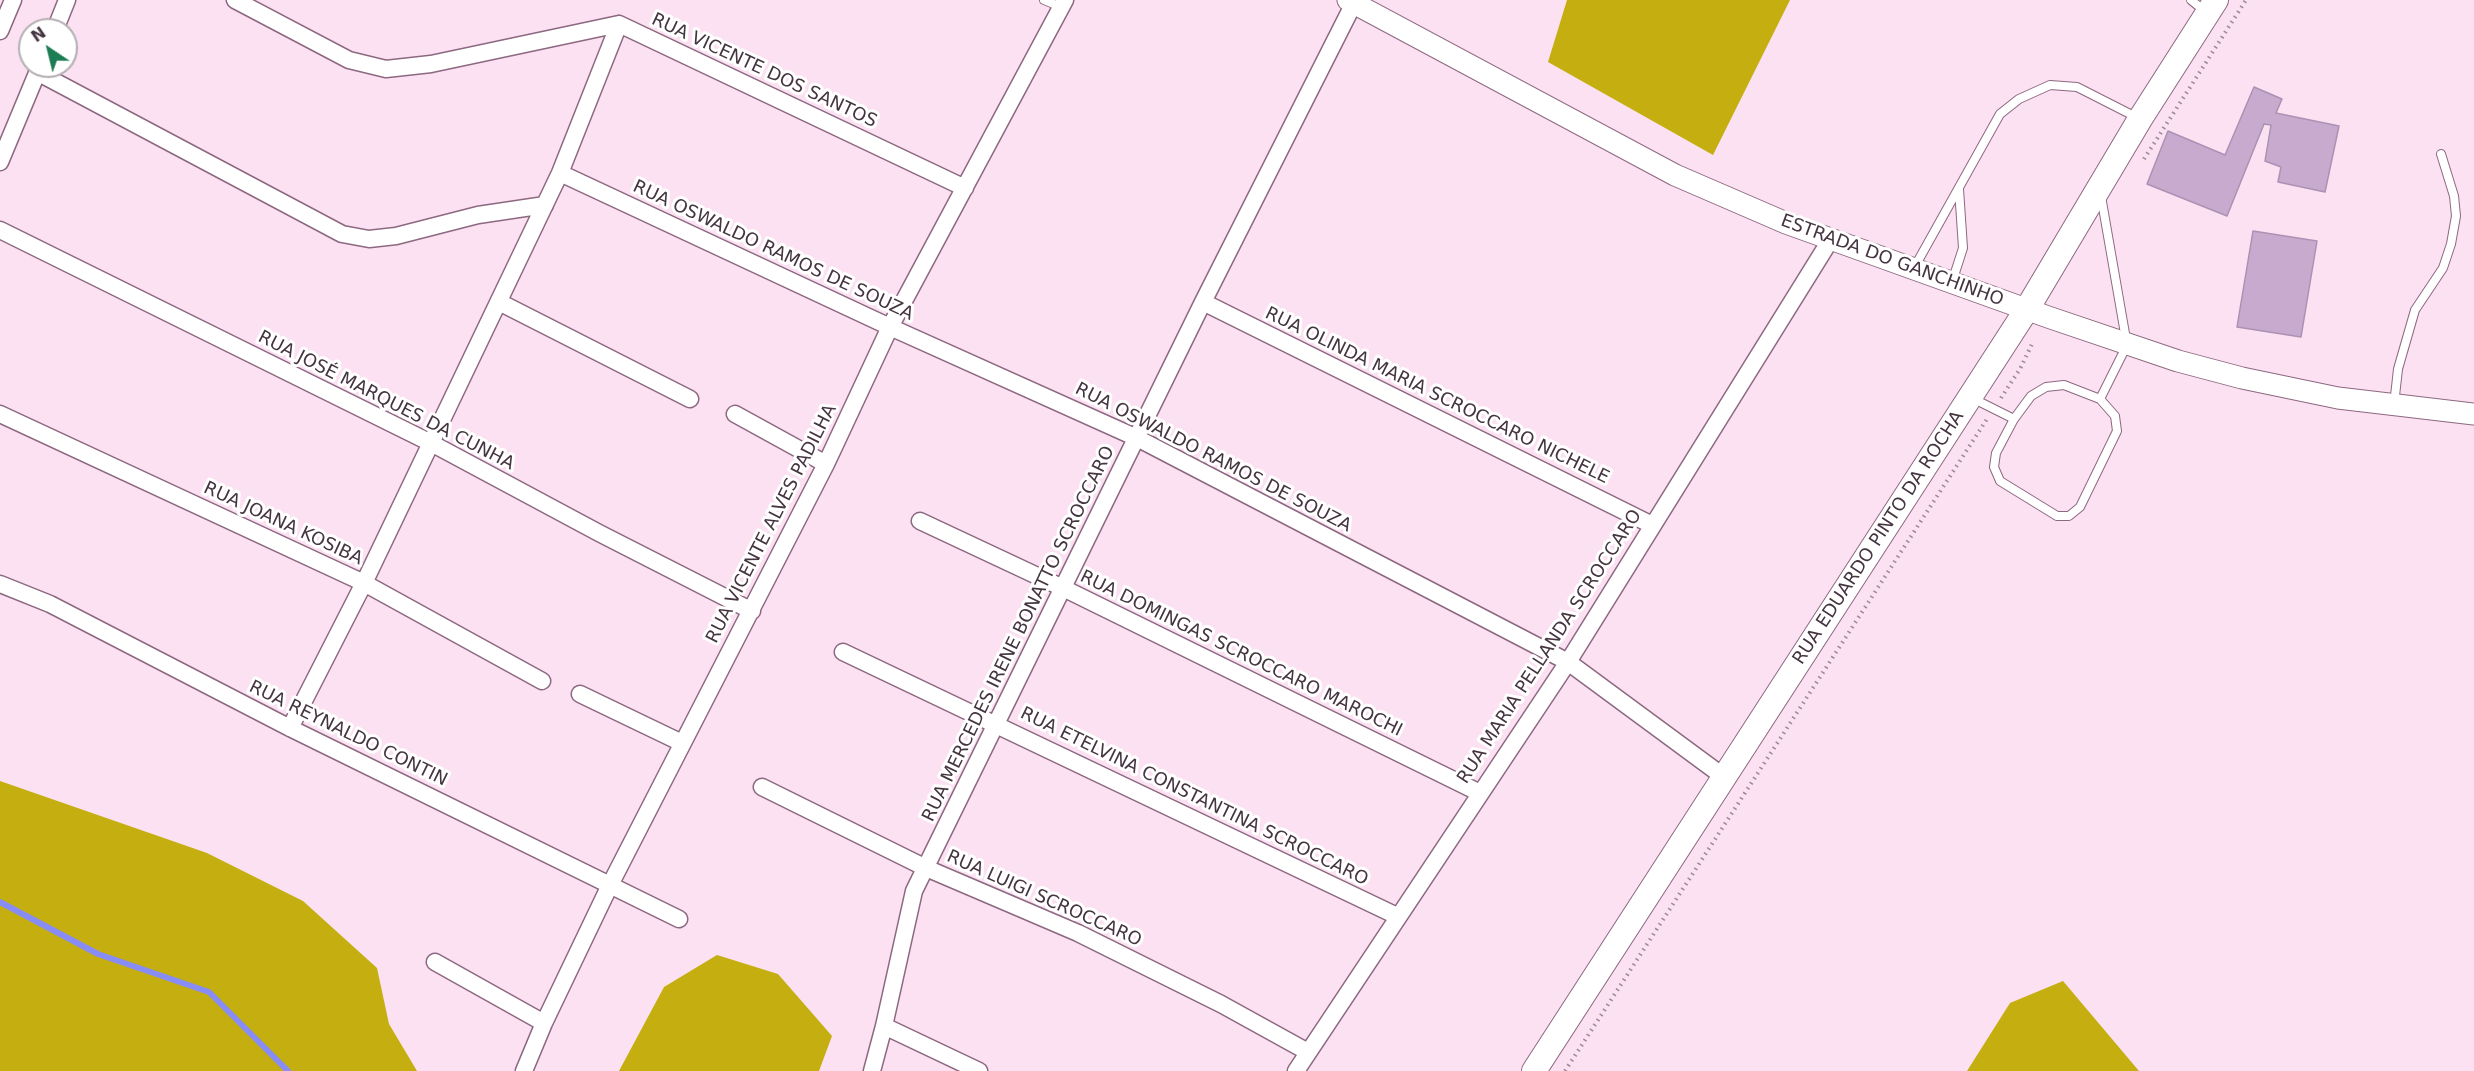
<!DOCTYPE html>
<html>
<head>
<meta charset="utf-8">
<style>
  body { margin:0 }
  #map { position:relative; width:2474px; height:1071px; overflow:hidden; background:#fbe1f1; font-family:"DejaVu Sans",sans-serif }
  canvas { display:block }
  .north { position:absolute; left:18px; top:18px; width:60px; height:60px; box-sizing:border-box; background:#fff; border:2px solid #b5aeb3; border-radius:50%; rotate:325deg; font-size:16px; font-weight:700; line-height:24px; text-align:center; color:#453540 }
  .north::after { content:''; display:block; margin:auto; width:21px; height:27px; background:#1d7c53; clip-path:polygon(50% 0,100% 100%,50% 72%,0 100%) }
</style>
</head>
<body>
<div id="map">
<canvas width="2474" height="1071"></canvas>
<div class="north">N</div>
</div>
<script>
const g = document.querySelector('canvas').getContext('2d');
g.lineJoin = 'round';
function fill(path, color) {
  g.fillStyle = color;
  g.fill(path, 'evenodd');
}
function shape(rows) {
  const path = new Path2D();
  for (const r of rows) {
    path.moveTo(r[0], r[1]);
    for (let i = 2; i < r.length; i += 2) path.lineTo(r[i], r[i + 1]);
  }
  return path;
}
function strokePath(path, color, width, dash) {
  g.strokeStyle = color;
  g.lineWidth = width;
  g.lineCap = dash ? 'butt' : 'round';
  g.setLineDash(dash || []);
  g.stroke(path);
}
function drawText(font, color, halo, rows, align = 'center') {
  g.font = font + ' "DejaVu Sans",sans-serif';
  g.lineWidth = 6;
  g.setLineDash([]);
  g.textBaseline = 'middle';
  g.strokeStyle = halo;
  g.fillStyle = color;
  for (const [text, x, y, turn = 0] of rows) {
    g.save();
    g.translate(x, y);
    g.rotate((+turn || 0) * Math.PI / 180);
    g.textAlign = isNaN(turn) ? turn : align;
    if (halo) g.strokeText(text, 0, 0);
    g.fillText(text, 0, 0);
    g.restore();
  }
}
const forest = shape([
  [1567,0,1790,0,1713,155,1548,62],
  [0,781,207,853,303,901,377,968,389,1024,417,1071,0,1071],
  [717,955,778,974,832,1036,819,1071,619,1071,664,987],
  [2063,981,2139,1071,1967,1071,2010,1003]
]);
const stream = shape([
  [0,902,98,954,209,992,288,1071]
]);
const building = shape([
  [2254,87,2282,99,2276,113,2339,126,2325,192,2278,182,2281,167,2265,161,2271,125,2264,124,2227,216,2147,184,2168,131,2225,155,2254,87],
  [2253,231,2317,241,2301,337,2237,327,2253,231]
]);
const path = shape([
  [2144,159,2246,0],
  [2001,398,2020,369,2033,342],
  [1565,1071,1987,419]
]);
const service = shape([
  [1044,0,1061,7],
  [2191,0,2207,13],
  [1914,268,2000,114,2019,99,2050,85,2077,87,2140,119],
  [1952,282,1963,248,1959,189],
  [1972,398,2014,419,2031,396,2046,387,2064,385,2100,399,2127,345,2101,196],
  [2394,405,2398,369,2415,310,2443,268,2451,244,2456,216,2454,196,2441,154],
  [2014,419,1996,453,1994,467,2000,481,2057,516,2069,516,2080,507,2117,431,2115,416,2100,399]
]);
const minor = shape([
  [235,0,349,60,386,69,431,64,619,24,965,188],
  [55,30,67,0],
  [0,31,13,0],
  [37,72,342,234,369,239,396,236,478,215,545,205],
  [0,162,40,66],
  [560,173,890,327,1137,438,1568,662,1724,777],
  [0,230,431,443,599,533,752,611],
  [499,302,690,399],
  [1203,302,1652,525],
  [0,414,364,583,542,681],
  [735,414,826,464],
  [920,521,1063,588,1480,793],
  [0,584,50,604,290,728,679,919],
  [843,652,1397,916],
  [580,694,682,743],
  [290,728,364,583,560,173,619,24],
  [762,787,926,868,1078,933,1221,1004,1308,1052],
  [435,962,544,1023],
  [884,1026,979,1071],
  [524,1071,544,1023,610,885,826,464,890,327,1065,0],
  [872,1071,884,1026,914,891,1203,302,1354,3],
  [1296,1071,1568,662,1831,239]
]);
const tertiary = shape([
  [1348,0,1675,175,1786,223,2048,317,2178,361,2242,378,2338,398,2474,414]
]);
const secondary = shape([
  [1534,1071,2027,309,2140,119,2216,0]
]);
const streetNames = [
  ["RUA VICENTE DOS SANTOS",764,71,25],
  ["RUA OSWALDO RAMOS DE SOUZA",773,251,25],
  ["ESTRADA DO GANCHINHO",1892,261,20],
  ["RUA OLINDA MARIA SCROCCARO NICHELE",1437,396,26],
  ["RUA JOSÉ MARQUES DA CUNHA",386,401,27],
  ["RUA OSWALDO RAMOS DE SOUZA",1213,458,27],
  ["RUA JOANA KOSIBA",283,524,25],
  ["RUA VICENTE ALVES PADILHA",772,524,-63],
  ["RUA EDUARDO PINTO DA ROCHA",1879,538,-57],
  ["RUA MERCEDES IRENE BONATTO SCROCCARO",1019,634,-64],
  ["RUA MARIA PELLANDA SCROCCARO",1550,647,-57],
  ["RUA DOMINGAS SCROCCARO MAROCHI",1241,654,26],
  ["RUA REYNALDO CONTIN",348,734,26],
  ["RUA ETELVINA CONSTANTINA SCROCCARO",1194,797,26],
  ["RUA LUIGI SCROCCARO",1044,899,24]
];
fill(forest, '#c5ae0f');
strokePath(stream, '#888df6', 6);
fill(building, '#c7aace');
strokePath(building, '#ad91b4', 1.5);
strokePath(service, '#8d6881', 10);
strokePath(minor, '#8d6881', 19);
strokePath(tertiary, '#8d6881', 23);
strokePath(secondary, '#8d6881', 26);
strokePath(path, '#9d8896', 4, [1.5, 4.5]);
strokePath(service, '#fff', 8);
strokePath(minor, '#fff', 16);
strokePath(tertiary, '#fff', 21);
strokePath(secondary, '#fff', 24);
drawText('18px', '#453540', '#fff', streetNames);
</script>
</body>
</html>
